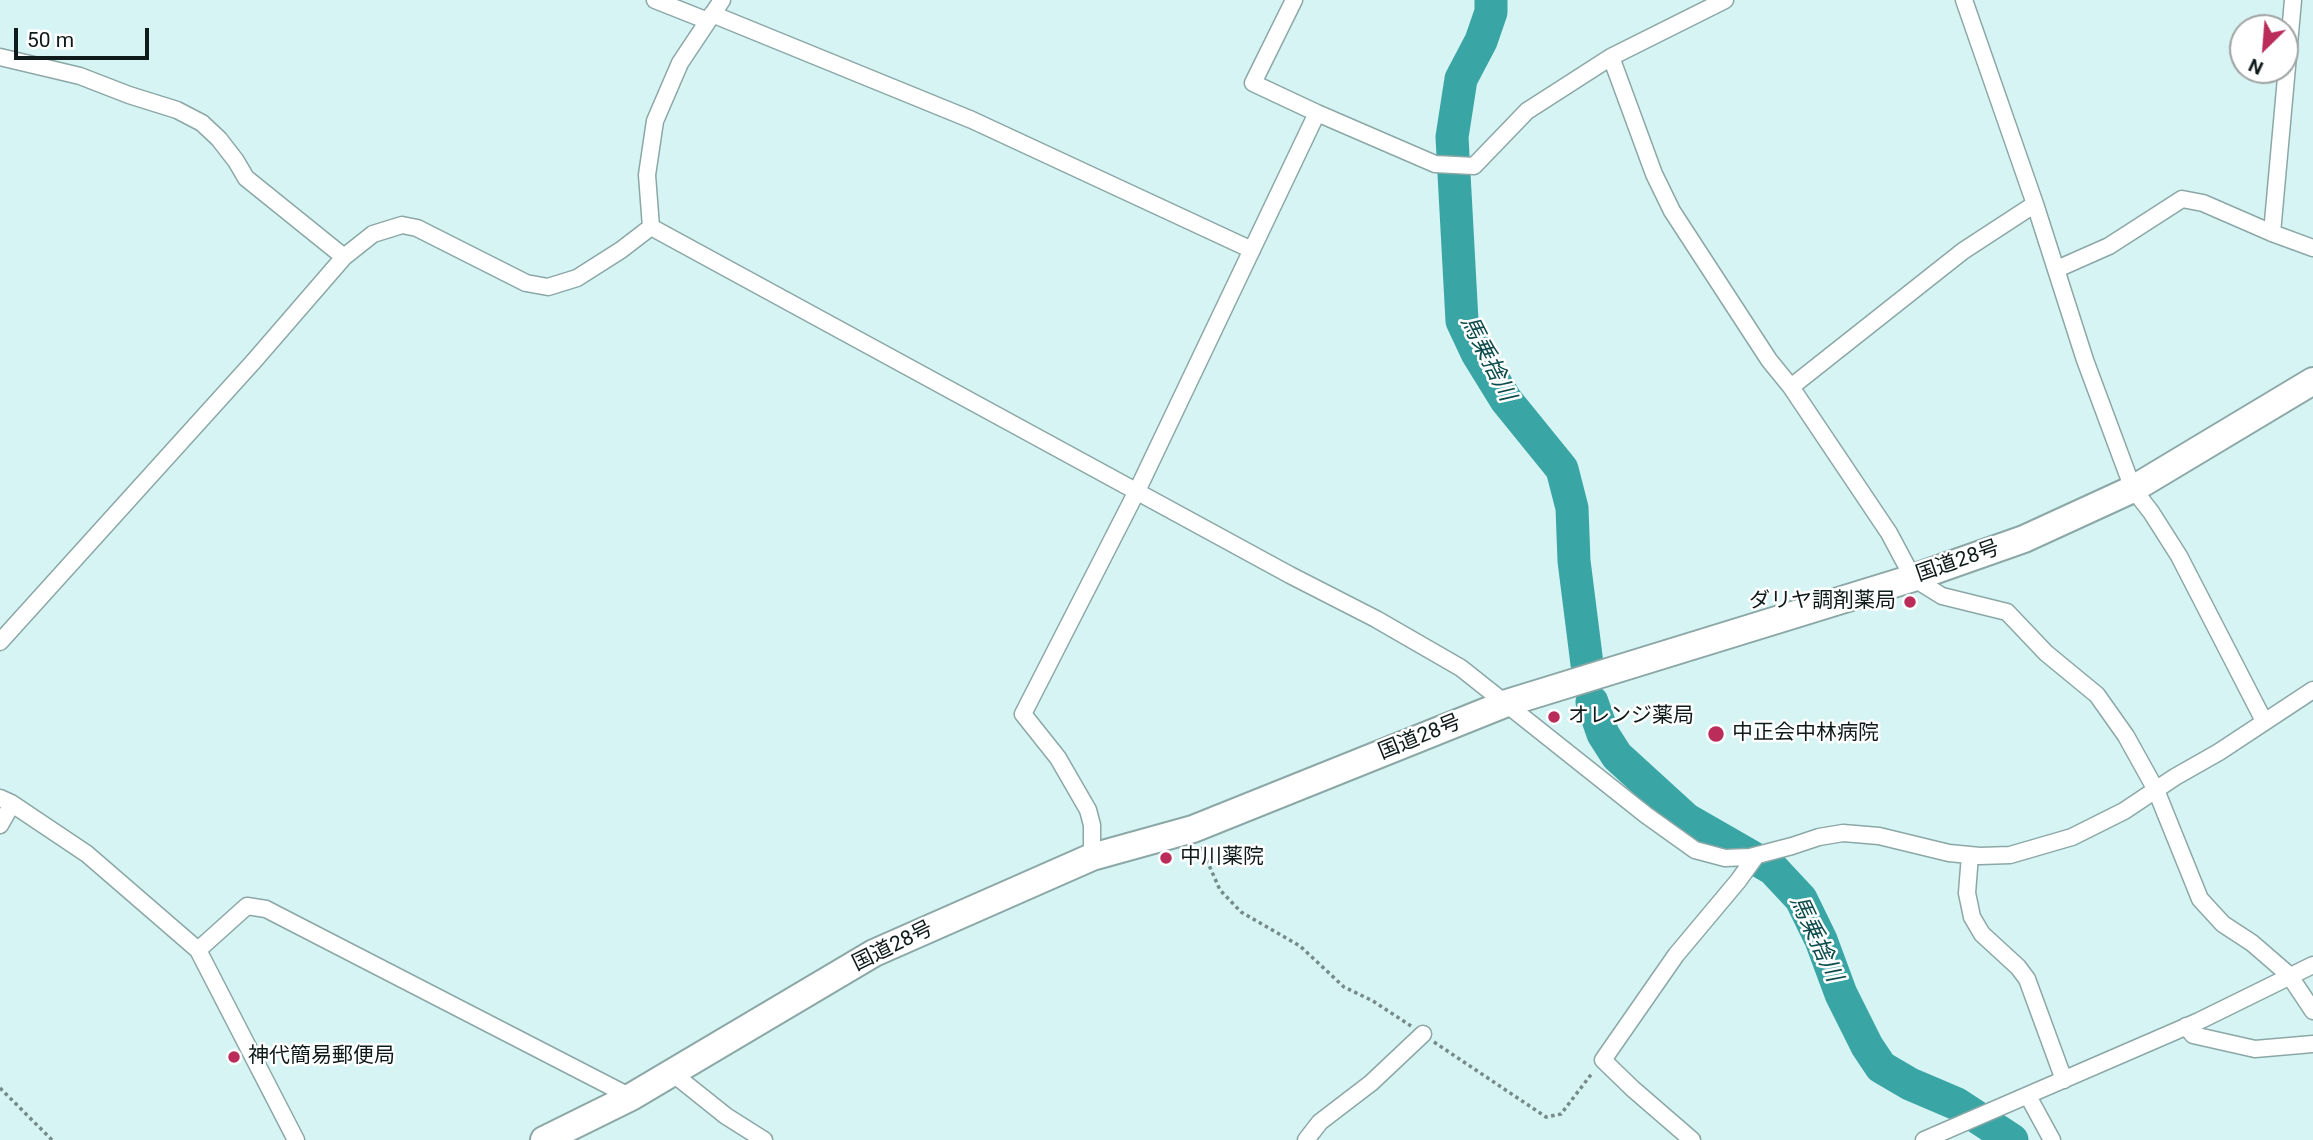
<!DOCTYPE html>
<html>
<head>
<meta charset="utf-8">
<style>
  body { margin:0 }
  #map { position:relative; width:2313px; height:1140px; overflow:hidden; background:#d5f4f3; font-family:Roboto,sans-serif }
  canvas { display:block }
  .north { position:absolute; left:2229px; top:14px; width:70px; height:70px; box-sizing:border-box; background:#fff; border:2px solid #9fa3a3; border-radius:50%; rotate:205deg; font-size:19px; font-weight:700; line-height:28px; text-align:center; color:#0f1a1a }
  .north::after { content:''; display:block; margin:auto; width:24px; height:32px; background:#ba2c5a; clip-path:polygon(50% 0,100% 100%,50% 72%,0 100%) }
  .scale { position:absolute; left:14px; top:28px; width:135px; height:32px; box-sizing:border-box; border:4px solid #0f1a1a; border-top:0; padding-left:9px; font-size:21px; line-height:24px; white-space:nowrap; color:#0f1a1a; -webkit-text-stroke:5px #fff; paint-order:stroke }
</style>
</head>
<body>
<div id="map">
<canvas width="2313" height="1140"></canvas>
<div class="north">N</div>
<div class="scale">50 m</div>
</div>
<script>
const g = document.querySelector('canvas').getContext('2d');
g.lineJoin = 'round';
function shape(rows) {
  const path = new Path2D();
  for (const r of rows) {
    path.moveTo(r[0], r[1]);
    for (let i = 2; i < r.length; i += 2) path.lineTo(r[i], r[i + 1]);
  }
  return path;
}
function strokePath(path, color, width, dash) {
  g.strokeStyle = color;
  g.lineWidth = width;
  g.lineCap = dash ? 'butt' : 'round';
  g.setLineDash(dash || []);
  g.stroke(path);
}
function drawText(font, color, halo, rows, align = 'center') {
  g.font = font + ' Roboto,"Noto Sans JP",sans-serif';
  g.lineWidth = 5;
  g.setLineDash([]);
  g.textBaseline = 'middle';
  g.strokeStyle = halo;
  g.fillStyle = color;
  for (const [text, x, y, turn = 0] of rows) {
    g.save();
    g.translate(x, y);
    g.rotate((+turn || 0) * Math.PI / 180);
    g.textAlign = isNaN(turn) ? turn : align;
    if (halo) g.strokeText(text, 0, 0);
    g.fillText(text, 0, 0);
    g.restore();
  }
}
const river = shape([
  [1491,0,1491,12,1481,41,1461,79,1452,137,1462,321,1477,353,1506,400,1562,469,1572,508,1574,561,1587,664],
  [1592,702,1603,734,1617,756,1686,819,1773,869,1801,899,1821,940,1841,994,1867,1046,1881,1067,1910,1084,1957,1104,2012,1140]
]);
const path = shape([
  [1201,847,1220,890,1241,912,1300,946,1344,987,1373,1001,1411,1026],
  [1434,1042,1546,1117,1561,1114,1593,1072],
  [0,1088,52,1140]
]);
const minor = shape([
  [655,0,708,21],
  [1294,0,1253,83,1317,113,1435,164,1474,166,1527,111,1611,57,1725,0],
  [1964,0,2035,204,2085,360,2133,489,2151,512,2179,556,2264,721],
  [712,14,972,120,1252,250],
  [0,57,80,76,129,95,177,110,202,123,219,139,236,161,246,178,344,257],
  [1611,57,1654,174,1672,211,1769,360,1791,387,1889,533,1913,578,1942,596,2007,612,2046,653,2097,695,2126,736,2156,790,2200,899,2223,924,2252,943,2289,975,2313,1011],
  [651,227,1290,575,1376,619,1461,668,1646,815,1695,850,1725,858,1750,857,1792,846,1819,837,1843,833,1879,836,1949,853,1980,856,2010,855,2072,837,2124,811,2175,777,2219,752,2313,690],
  [651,227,647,175,655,121,680,63,722,0],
  [2272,233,2293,0],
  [2057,269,2109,246,2182,199,2203,203,2272,233,2313,248],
  [1791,387,1963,251,2035,204],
  [0,642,254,361,344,257,373,234,402,225,417,228,526,283,548,287,577,278,621,250,651,227],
  [0,798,11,803,87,854,198,950,296,1140],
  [0,825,12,804],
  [1970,855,1967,893,1972,917,1982,934,2018,967,2027,979,2064,1080],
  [1092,857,1092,825,1088,810,1058,758,1023,714,1137,491,1317,113],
  [198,950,247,906,266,909,631,1097],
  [2186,1026,2193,1035,2255,1049,2313,1044],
  [671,1072,726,1116,764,1140],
  [2028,1096,2052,1140],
  [1306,1140,1320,1122,1371,1083,1423,1034],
  [1692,1140,1633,1089,1603,1060,1676,955,1738,881,1756,856],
  [1924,1140,2199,1021,2313,965]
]);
const trunk = shape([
  [544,1140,631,1097,874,953,1092,857,1193,829,1507,703,1913,578,2024,539,2133,489,2313,381]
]);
const markers = [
  [1910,602,7,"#ba2c5a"],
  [1554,717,7,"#ba2c5a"],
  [1716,734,9,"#ba2c5a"],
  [1166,858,7,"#ba2c5a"],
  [234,1057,7,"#ba2c5a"]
];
const streetNames = [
  ["国道28号",1958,562,-19],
  ["国道28号",1420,738,-22],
  ["国道28号",893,947,-26]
];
const poiNames = [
  ["ダリヤ調剤薬局",1896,602,"right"],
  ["オレンジ薬局",1568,717],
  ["中正会中林病院",1732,734],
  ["中川薬院",1180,858],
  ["神代簡易郵便局",248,1057]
];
const waterNames = [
  ["馬乗捨川",1487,359,63],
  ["馬乗捨川",1815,939,65]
];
strokePath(river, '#39a5a4', 33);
strokePath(minor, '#8ba7a6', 19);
strokePath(trunk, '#8ba7a6', 30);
strokePath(path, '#758a8a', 3.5, [3.5, 3.5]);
strokePath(minor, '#fff', 16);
strokePath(trunk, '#fff', 26);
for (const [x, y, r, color] of markers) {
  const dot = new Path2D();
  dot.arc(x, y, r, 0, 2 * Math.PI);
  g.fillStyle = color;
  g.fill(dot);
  strokePath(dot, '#fff', 2.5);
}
drawText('21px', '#0f1a1a', '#fff', streetNames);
drawText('21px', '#0f1a1a', '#fff', poiNames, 'left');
drawText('italic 23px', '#0c4c4b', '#fff', waterNames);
</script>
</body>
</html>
